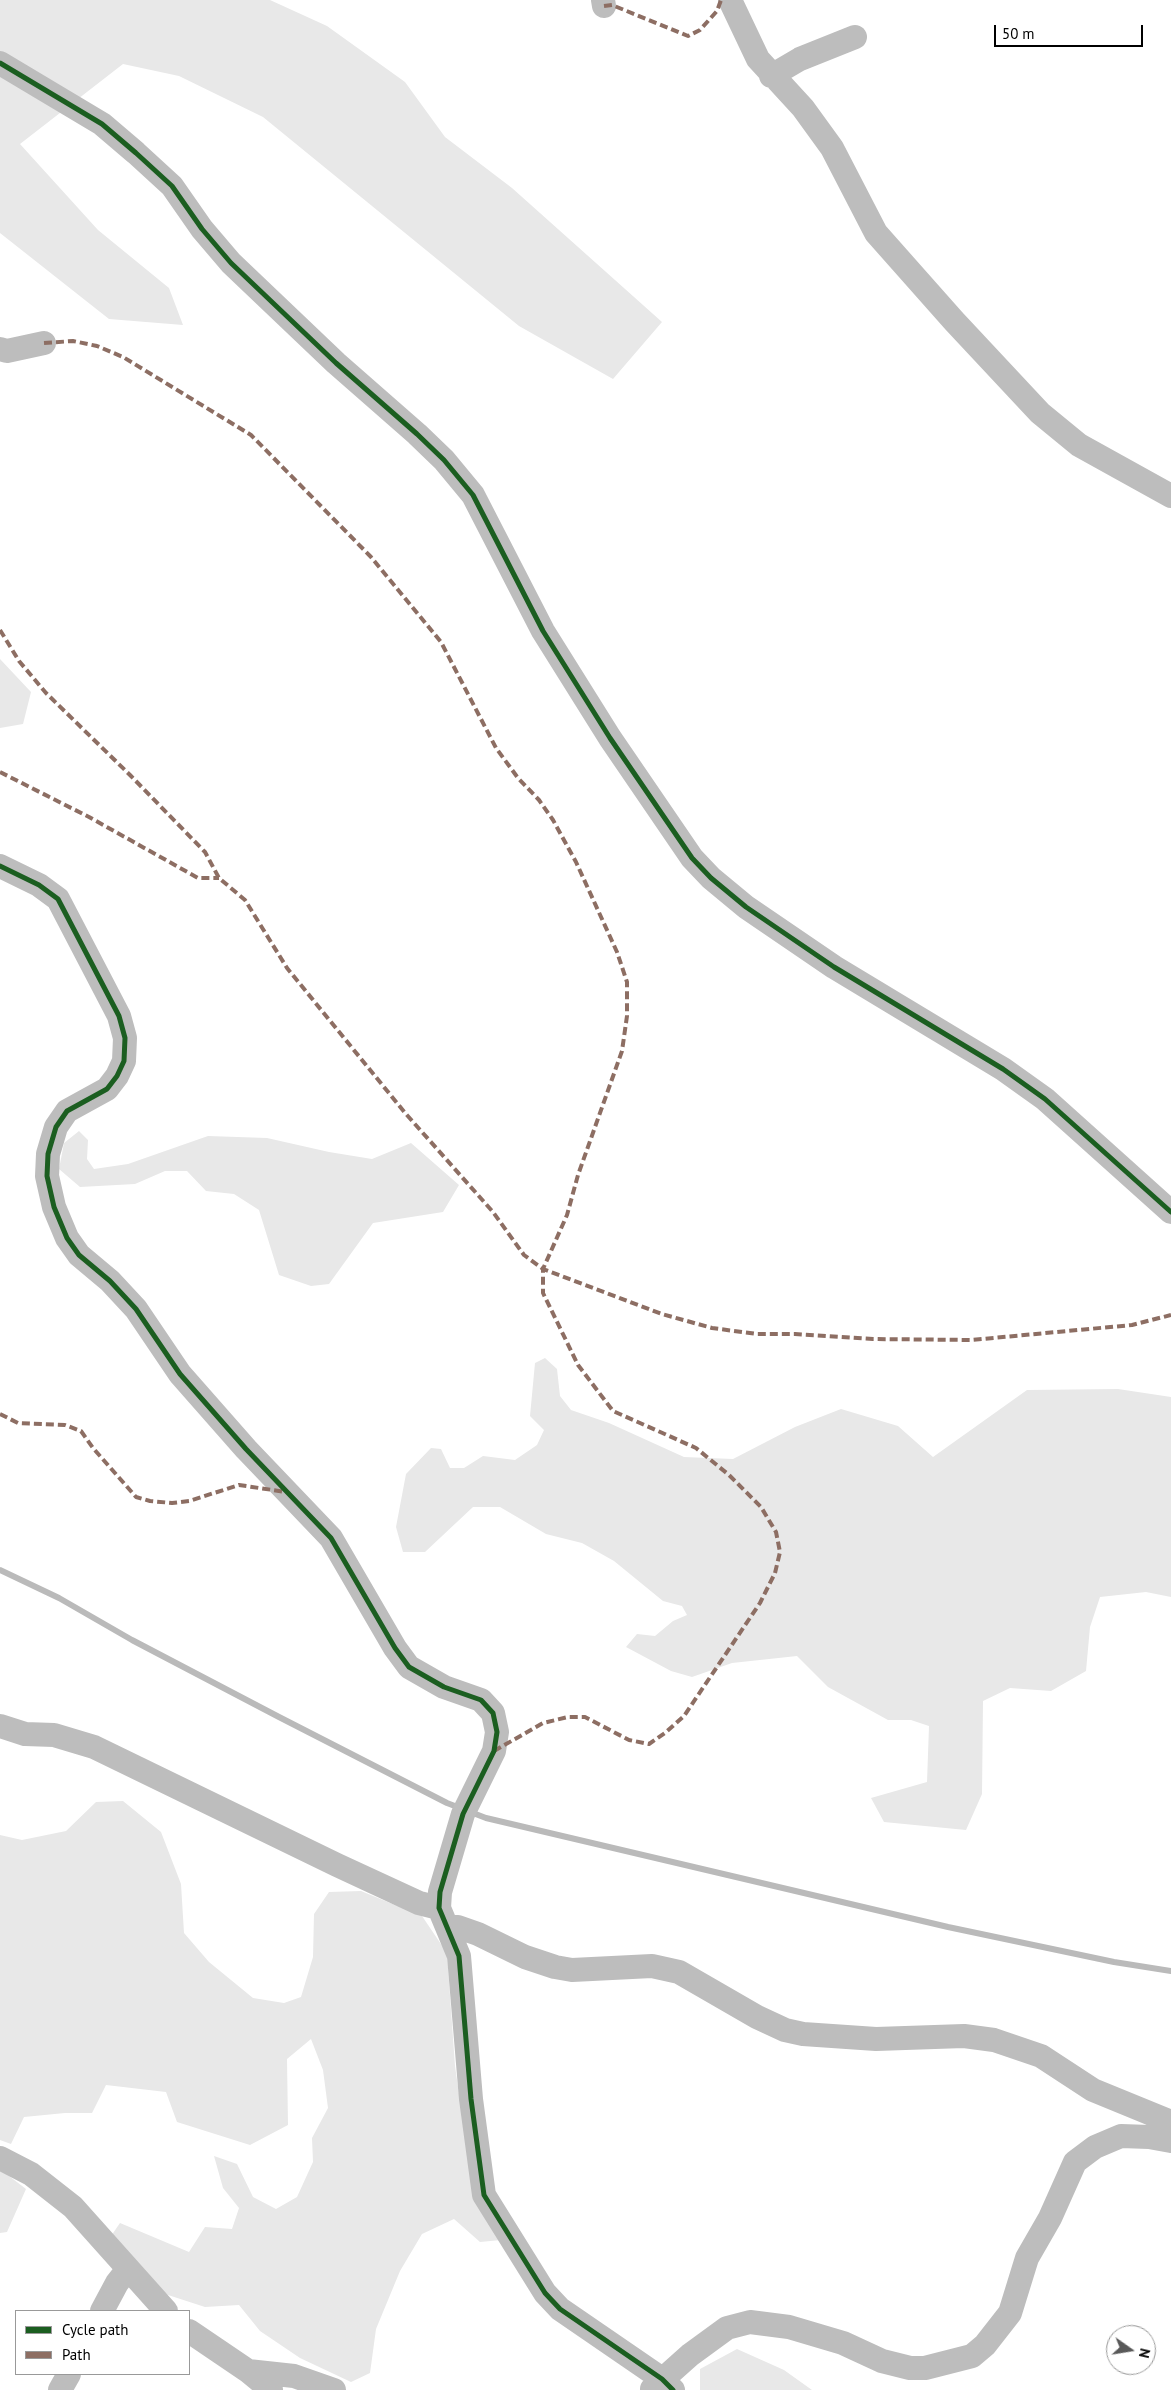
<!DOCTYPE html>
<html>
<head>
<meta charset="utf-8">
<style>
  body { margin:0 }
  #map { position:relative; width:1171px; height:2390px; overflow:hidden; background:#fff; font-family:"PT Sans",sans-serif }
  canvas { display:block }
  .legend { position:absolute; left:15px; top:2310px; width:175px; height:65px; box-sizing:border-box; background:#fff; border:1px solid #999; margin:0; padding:6px 9px; list-style:none; font-size:15px; color:#000 }
  .legend li { display:flex; align-items:center; gap:10px; height:25px }
  .legend b { width:25px; border:1px solid #999 }
  .north { position:absolute; left:1106px; top:2325px; width:50px; height:50px; box-sizing:border-box; background:#fff; border:1px solid #999; border-radius:50%; rotate:103deg; font-size:14px; font-weight:700; line-height:20px; text-align:center; color:#000 }
  .north::after { content:''; display:block; margin:auto; width:18px; height:22px; background:#595959; clip-path:polygon(50% 0,100% 100%,50% 72%,0 100%) }
  .scale { position:absolute; left:994px; top:25px; width:149px; height:22px; box-sizing:border-box; border:2px solid #000; border-top:0; padding-left:6px; font-size:15px; line-height:18px; white-space:nowrap; color:#000; -webkit-text-stroke:4px #fff; paint-order:stroke }
</style>
</head>
<body>
<div id="map">
<canvas width="1171" height="2390"></canvas>
<ul class="legend">
<li><b style="height:6px;background:#1b5e20"></b>Cycle path</li>
<li><b style="height:6px;background:#8d6e63"></b>Path</li>
</ul>
<div class="north">N</div>
<div class="scale">50 m</div>
</div>
<script>
const g = document.querySelector('canvas').getContext('2d');
g.lineJoin = 'round';
function fill(path, color) {
  g.fillStyle = color;
  g.fill(path, 'evenodd');
}
function shape(rows) {
  const path = new Path2D();
  for (const r of rows) {
    path.moveTo(r[0], r[1]);
    for (let i = 2; i < r.length; i += 2) path.lineTo(r[i], r[i + 1]);
  }
  return path;
}
function strokePath(path, color, width, dash) {
  g.strokeStyle = color;
  g.lineWidth = width;
  g.lineCap = dash ? 'butt' : 'round';
  g.setLineDash(dash || []);
  g.stroke(path);
}
const green = shape([
  [0,0,270,0,327,26,405,82,445,137,512,188,662,322,613,379,519,326,263,117,179,76,123,64,20,144,98,230,169,288,183,325,109,319,0,233],
  [0,659,31,692,23,724,0,728],
  [79,1131,88,1140,87,1159,94,1169,128,1164,208,1136,267,1138,329,1152,372,1159,411,1143,459,1185,443,1212,373,1223,329,1284,311,1286,279,1275,259,1210,234,1194,206,1191,187,1171,165,1171,135,1184,80,1187,59,1169,64,1143],
  [545,1358,557,1369,560,1396,571,1410,609,1423,684,1457,733,1459,795,1427,841,1409,898,1426,933,1457,1027,1390,1118,1389,1171,1397,1171,1597,1146,1592,1100,1597,1090,1627,1086,1671,1051,1691,1010,1688,983,1701,982,1794,966,1830,884,1822,871,1798,927,1782,929,1726,911,1720,888,1720,828,1687,797,1656,732,1663,692,1677,671,1671,626,1647,637,1634,655,1636,673,1621,687,1615,682,1606,663,1601,614,1561,582,1543,546,1534,500,1507,473,1507,425,1552,403,1552,396,1527,406,1474,431,1448,441,1449,450,1468,464,1468,483,1456,515,1460,537,1445,544,1430,530,1416,535,1363],
  [123,1801,161,1832,181,1884,184,1933,209,1962,253,1998,284,2003,301,1997,313,1957,314,1914,329,1892,361,1891,422,1916,447,1953,455,2066,466,2143,501,2240,480,2242,454,2219,422,2234,400,2271,376,2329,370,2373,351,2382,300,2358,260,2331,239,2305,205,2307,168,2295,142,2277,111,2236,120,2223,189,2252,205,2227,232,2229,239,2208,223,2188,214,2156,237,2164,253,2197,276,2209,297,2197,313,2162,312,2138,328,2108,323,2070,311,2039,287,2059,288,2125,250,2145,177,2122,166,2092,106,2085,92,2113,65,2113,24,2117,11,2144,0,2140,0,1835,22,1840,66,1831,96,1802],
  [0,2169,26,2189,7,2232,0,2233],
  [737,2349,784,2370,812,2390,700,2390,700,2369]
]);
const stream = shape([
  [0,1570,59,1598,132,1640,279,1717,447,1803,486,1818,948,1927,1114,1962,1171,1971]
]);
const minor = shape([
  [603,0,604,6],
  [730,0,758,59,803,108,832,148,876,233,954,321,1040,413,1079,445,1171,496],
  [0,63,102,124,136,153,172,186,202,229,231,263,336,363,417,434,444,460,473,495,543,631,610,738,692,858,711,878,746,907,834,967,1003,1069,1045,1099,1171,1212],
  [771,76,800,59,855,37],
  [0,349,7,351,44,343],
  [0,866,39,885,58,899,119,1016,125,1038,124,1061,117,1076,107,1089,67,1111,56,1127,48,1154,47,1176,54,1207,67,1238,79,1255,110,1281,136,1309,180,1374,246,1449,331,1538,395,1648,409,1667,444,1687,481,1700,493,1713,497,1732,494,1751,463,1814,440,1892,439,1908,459,1956,471,2099,484,2195,545,2293,560,2309,662,2379,673,2390],
  [0,1726,25,1734,54,1735,94,1747,337,1865,419,1903,439,1908],
  [448,1927,458,1927,478,1934,525,1957,555,1967,572,1970,652,1966,679,1972,757,2017,785,2030,803,2034,876,2039,964,2036,994,2040,1041,2056,1093,2090,1171,2122],
  [0,2158,31,2174,73,2207,166,2311],
  [102,2311,117,2283,128,2269],
  [189,2331,248,2371,271,2390],
  [248,2371,294,2376,334,2390],
  [652,2389,690,2355,727,2328,750,2322,789,2327,843,2343,882,2361,910,2368,925,2368,972,2356,985,2345,1010,2313,1027,2258,1050,2218,1075,2162,1095,2147,1121,2136,1149,2137,1171,2141],
  [60,2390,69,2374]
]);
const quiet = shape([
  [604,6,612,5,688,36,700,30,717,11,721,0],
  [44,343,73,341,97,346,123,357,251,435,371,557,441,642,496,748,518,778,539,800,553,820,576,862,617,952,627,982,627,1016,622,1051,578,1175,567,1215,543,1269,543,1293,578,1365,613,1411,696,1448,729,1475,761,1507,776,1532,780,1552,775,1573,760,1603,684,1716,665,1733,649,1744,629,1740,585,1717,568,1717,543,1723,494,1751],
  [0,630,19,661,46,693,130,775,205,852,219,878,245,900,287,968,406,1114,493,1212,524,1255,543,1269,662,1314,712,1328,757,1334,795,1334,873,1339,971,1340,1132,1325,1171,1315],
  [0,772,89,817,198,878,219,878],
  [0,1414,18,1423,65,1425,81,1431,93,1448,136,1497,150,1501,172,1503,189,1501,239,1485,286,1492]
]);
const cycleway = shape([
  [0,63,102,124,136,153,172,186,202,229,231,263,336,363,417,434,444,460,473,495,543,631,610,738,692,858,711,878,746,907,834,967,1003,1069,1045,1099,1171,1212],
  [0,866,39,885,58,899,119,1016,125,1038,124,1061,117,1076,107,1089,67,1111,56,1127,48,1154,47,1176,54,1207,67,1238,79,1255,110,1281,136,1309,180,1374,246,1449,331,1538,395,1648,409,1667,444,1687,481,1700,493,1713,497,1732,494,1751,463,1814,440,1892,439,1908,459,1956,471,2099,484,2195,545,2293,560,2309,662,2379,673,2390]
]);
fill(green, '#e8e8e8');
strokePath(stream, '#bababa', 6);
strokePath(minor, '#bdbdbd', 24);
strokePath(quiet, '#8d6e63', 4, [8, 4]);
strokePath(cycleway, '#1b5e20', 5);
</script>
</body>
</html>
